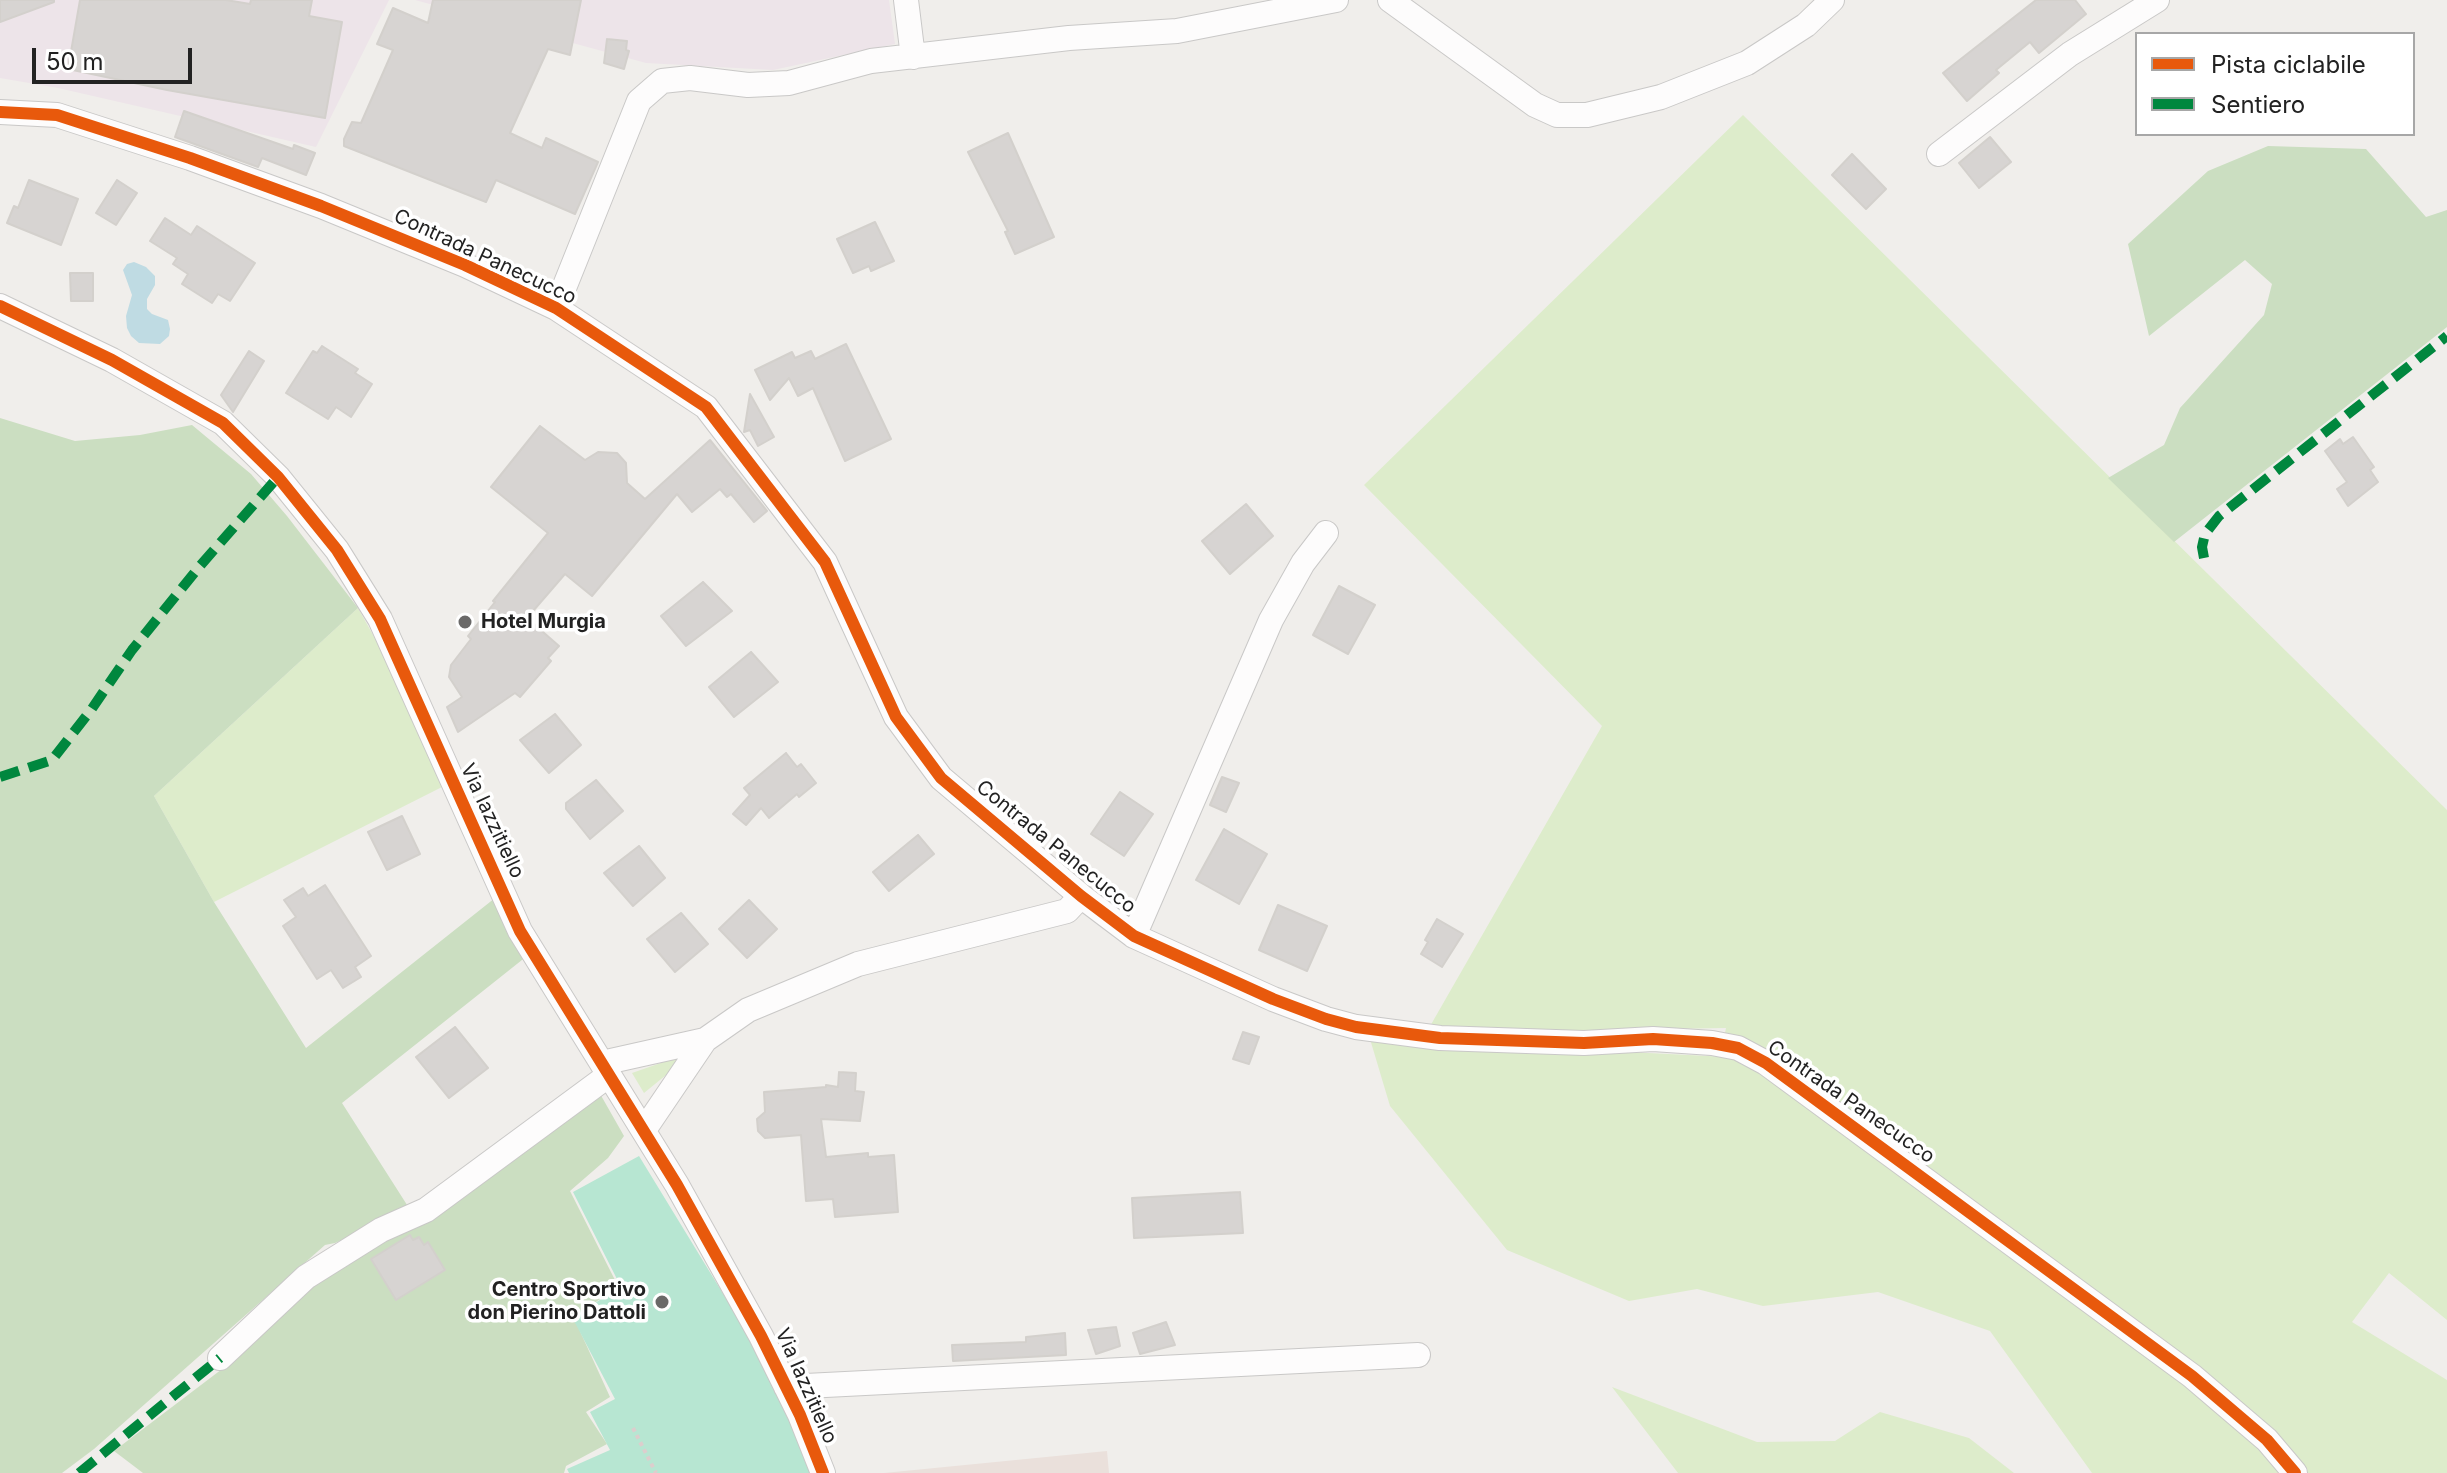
<!DOCTYPE html>
<html>
<head>
<meta charset="utf-8">
<style>
  body { margin:0 }
  #map { position:relative; width:2447px; height:1473px; overflow:hidden; background:#f0eeeb; font-family:Inter,sans-serif }
  canvas { display:block }
  .legend { position:absolute; left:2135px; top:32px; width:280px; height:104px; box-sizing:border-box; background:#fff; border:2px solid #a7a7a7; margin:0; padding:10px 14px; list-style:none; font-size:24px; color:#222 }
  .legend li { display:flex; align-items:center; gap:16px; height:40px }
  .legend b { width:40px; border:2px solid #a7a7a7 }
  .scale { position:absolute; left:32px; top:48px; width:160px; height:36px; box-sizing:border-box; border:4px solid #222; border-top:0; padding-left:10px; font-size:24px; line-height:28px; white-space:nowrap; color:#222; -webkit-text-stroke:6px #fff; paint-order:stroke }
</style>
</head>
<body>
<div id="map">
<canvas width="2447" height="1473"></canvas>
<ul class="legend">
<li><b style="height:10px;background:#e8590c"></b>Pista ciclabile</li>
<li><b style="height:10px;background:#00873e"></b>Sentiero</li>
</ul>
<div class="scale">50 m</div>
</div>
<script>
const g = document.querySelector('canvas').getContext('2d');
g.lineJoin = 'round';
function fill(path, color) {
  g.fillStyle = color;
  g.fill(path, 'evenodd');
}
function shape(rows) {
  const path = new Path2D();
  for (const r of rows) {
    path.moveTo(r[0], r[1]);
    for (let i = 2; i < r.length; i += 2) path.lineTo(r[i], r[i + 1]);
  }
  return path;
}
function strokePath(path, color, width, dash) {
  g.strokeStyle = color;
  g.lineWidth = width;
  g.lineCap = dash ? 'butt' : 'round';
  g.setLineDash(dash || []);
  g.stroke(path);
}
function drawText(font, color, halo, rows, align = 'center') {
  g.font = font + ' Inter,sans-serif';
  g.lineWidth = 7;
  g.setLineDash([]);
  g.textBaseline = 'middle';
  g.strokeStyle = halo;
  g.fillStyle = color;
  for (const [text, x, y, turn = 0] of rows) {
    g.save();
    g.translate(x, y);
    g.rotate((+turn || 0) * Math.PI / 180);
    g.textAlign = isNaN(turn) ? turn : align;
    if (halo) g.strokeText(text, 0, 0);
    g.fillText(text, 0, 0);
    g.restore();
  }
}
const industrial = shape([
  [0,0,389,0,316,147,58,88,0,78],
  [415,0,889,0,895,44,773,70,646,63]
]);
const military = shape([
  [1107,1451,1109,1473,884,1473]
]);
const grass = shape([
  [1743,115,2447,810,2447,1320,2389,1273,2352,1322,2447,1380,2447,1473,2307,1473,2254,1414,1724,1038,1726,1028,1481,1032,1429,1028,1602,726,1364,485],
  [358,608,387,660,444,786,214,902,154,796],
  [1370,1039,1748,1058,2229,1412,2281,1473,2092,1473,1990,1331,1878,1292,1763,1306,1697,1289,1629,1301,1507,1250,1390,1106],
  [678,1057,682,1062,644,1093,632,1073],
  [1612,1387,1757,1442,1835,1441,1880,1412,1969,1438,2014,1473,1678,1473]
]);
const forest = shape([
  [2268,146,2366,149,2426,217,2447,210,2447,327,2174,542,2108,478,2164,445,2180,408,2264,315,2272,284,2245,260,2149,336,2128,244,2208,171],
  [0,418,75,441,140,435,192,425,251,474,287,516,358,608,154,796,214,902,306,1048,495,898,527,956,342,1103,409,1208,335,1243,325,1245,94,1449,62,1473,0,1473],
  [599,1092,624,1136,608,1158,570,1191,618,1286,574,1318,610,1397,586,1412,607,1444,566,1466,564,1473,143,1473,114,1451,230,1363,319,1278]
]);
const pitch = shape([
  [639,1156,766,1364,814,1473,569,1473,567,1469,610,1450,590,1412,615,1399,572,1317,621,1287,573,1192]
]);
const water = shape([
  [134,262,146,267,155,276,155,285,147,299,147,309,152,314,168,320,170,329,169,336,160,344,139,343,131,336,127,328,126,316,132,295,123,270,127,264]
]);
const building = shape([
  [0,0,54,0,54,2,0,22,0,0],
  [80,0,226,0,250,4,251,0,312,0,309,16,342,22,325,118,167,90,68,69,80,0],
  [433,0,581,0,570,55,548,49,510,133,542,148,546,138,598,162,575,214,496,180,486,202,344,146,344,139,352,122,361,123,393,50,377,44,393,8,428,23,433,0],
  [2036,0,2075,0,2086,14,2039,53,2030,42,1996,70,1999,73,1967,101,1943,73,2036,0],
  [607,39,627,41,626,50,629,51,624,69,604,63,607,39],
  [184,111,293,149,294,145,315,153,306,175,262,158,258,167,175,137,184,111],
  [1008,133,1054,237,1015,254,1005,232,1008,231,968,152,1008,133],
  [1990,137,2011,162,1979,188,1959,163,1990,137],
  [1852,154,1886,189,1866,209,1832,175,1852,154],
  [29,180,78,199,61,245,7,223,14,206,18,208,29,180],
  [117,180,137,193,116,225,96,213,117,180],
  [165,218,191,235,197,226,255,263,230,301,218,294,212,303,182,284,188,274,173,264,177,258,150,241,165,218],
  [875,222,894,261,871,271,869,266,853,273,837,239,875,222],
  [70,273,93,273,93,301,71,301,70,273],
  [846,344,891,439,845,461,813,388,798,396,789,378,770,400,755,370,792,352,795,358,811,351,815,359,846,344],
  [322,346,358,369,355,373,372,384,351,417,336,407,328,419,286,393,313,351,317,353,322,346],
  [249,351,264,361,233,412,221,395,249,351],
  [750,394,774,437,758,446,750,430,744,432,750,394],
  [540,426,585,460,598,452,617,453,626,463,627,483,645,499,710,440,767,511,754,522,731,494,727,497,720,489,692,512,677,494,592,596,565,574,527,618,559,646,548,658,551,661,520,697,515,693,458,732,447,707,462,697,449,677,451,665,471,639,468,636,495,602,493,601,548,533,491,487,540,426],
  [2353,437,2374,467,2370,470,2378,482,2348,506,2337,489,2347,482,2325,451,2340,439,2343,444,2353,437],
  [1246,504,1273,536,1230,574,1202,541,1246,504],
  [703,582,732,611,686,646,661,616,703,582],
  [1339,586,1375,605,1348,654,1313,635,1339,586],
  [751,652,778,682,734,717,709,687,751,652],
  [555,714,581,745,549,773,520,740,555,714],
  [786,753,797,767,801,764,816,783,799,797,797,794,769,818,761,808,746,825,733,814,750,795,744,788,786,753],
  [1222,777,1239,783,1226,812,1210,805,1222,777],
  [596,780,623,811,590,839,566,809,566,803,596,780],
  [1120,792,1153,814,1124,856,1091,834,1120,792],
  [402,816,420,854,387,870,368,832,402,816],
  [1224,829,1267,854,1239,904,1196,880,1224,829],
  [918,835,934,854,889,891,873,872,918,835],
  [639,846,665,878,633,906,604,873,639,846],
  [325,885,371,956,355,967,361,977,343,988,331,970,317,979,283,926,296,917,284,900,303,888,308,896,325,885],
  [749,900,777,929,747,958,719,929,749,900],
  [1278,905,1327,926,1307,971,1259,950,1278,905],
  [681,913,708,944,675,972,647,939,681,913],
  [1437,919,1463,934,1442,967,1421,954,1428,942,1425,940,1437,919],
  [455,1027,488,1068,449,1098,416,1057,455,1027],
  [1243,1032,1259,1037,1249,1064,1233,1059,1243,1032],
  [839,1072,856,1073,855,1091,864,1092,860,1121,821,1119,826,1157,868,1153,868,1157,894,1155,898,1212,835,1217,833,1199,806,1201,801,1135,765,1138,758,1131,757,1119,765,1112,764,1092,826,1087,826,1085,838,1087,839,1072],
  [1240,1192,1243,1233,1134,1238,1132,1198,1240,1192],
  [410,1235,413,1240,419,1237,424,1245,428,1242,445,1270,396,1300,371,1259,410,1235],
  [1166,1322,1175,1345,1140,1354,1133,1333,1166,1322],
  [1116,1327,1120,1346,1096,1354,1088,1330,1116,1327],
  [1065,1333,1066,1355,953,1361,952,1345,1026,1342,1026,1337,1065,1333]
]);
const path = shape([
  [633,1428,656,1473]
]);
const street = shape([
  [906,0,913,57],
  [1390,0,1535,105,1557,115,1587,115,1661,97,1747,63,1806,25,1832,0],
  [0,112,57,115,190,158,321,206,465,265,556,308,706,407,825,562,896,717,941,778,1081,896,1134,936,1273,999,1326,1019,1356,1027,1440,1038,1584,1043,1653,1039,1712,1043,1738,1048,1766,1063,2192,1376,2267,1440,2295,1473],
  [1939,154,2070,54,2157,0],
  [0,306,112,360,223,423,278,477,337,550,380,619,520,931,677,1185,761,1336,800,1415,823,1473],
  [556,308,639,101,662,81,690,78,748,85,789,83,871,61,1069,38,1177,31,1336,0],
  [1134,936,1271,620,1303,563,1326,533],
  [602,1063,705,1040],
  [644,1130,705,1040,748,1010,858,964,1067,911,1081,896],
  [220,1358,306,1277,381,1230,426,1210,609,1075],
  [786,1387,1418,1355]
]);
const quiet = shape([
  [2204,558,2202,547,2205,534,2219,516,2447,336],
  [0,777,52,760,91,710,132,650,199,567,278,477],
  [79,1473,220,1358]
]);
const cycleway = shape([
  [0,112,57,115,190,158,321,206,465,265,556,308,706,407,825,562,896,717,941,778,1081,896,1134,936,1273,999,1326,1019,1356,1027,1440,1038,1584,1043,1653,1039,1712,1043,1738,1048,1766,1063,2192,1376,2267,1440,2295,1473],
  [0,306,112,360,223,423,278,477,337,550,380,619,520,931,677,1185,761,1336,800,1415,823,1473]
]);
const markers = [
  [465,622,8,"#6a6968"],
  [662,1302,8,"#6a6968"]
];
const streetNames = [
  ["Contrada Panecucco",485,257,25],
  ["Via Iazzitiello",492,821,65],
  ["Contrada Panecucco",1056,847,39],
  ["Contrada Panecucco",1851,1102,35],
  ["Via Iazzitiello",806,1386,66]
];
const poiNames = [
  ["Hotel Murgia",481,622],
  ["Centro Sportivo",646,1290,"right"],
  ["don Pierino Dattoli",646,1313,"right"]
];
fill(industrial, '#ede4e9');
fill(military, '#eae0db');
fill(grass, '#ddeccb');
fill(forest, '#cbdec1');
fill(pitch, '#b7e6d2');
fill(water, '#bfdbe3');
fill(building, '#d7d4d2');
strokePath(building, '#d3d0cc', 2);
strokePath(street, '#c9c8c7', 26);
strokePath(path, '#dccecd', 4, [4, 4]);
strokePath(street, '#fdfcfc', 24);
strokePath(quiet, '#00873e', 10, [20, 10]);
strokePath(cycleway, '#e8590c', 12);
for (const [x, y, r, color] of markers) {
  const dot = new Path2D();
  dot.arc(x, y, r, 0, 2 * Math.PI);
  g.fillStyle = color;
  g.fill(dot);
  strokePath(dot, '#fff', 3);
}
drawText('20px', '#222', '#fff', streetNames);
drawText('bold 20px', '#222', '#fff', poiNames, 'left');
</script>
</body>
</html>
